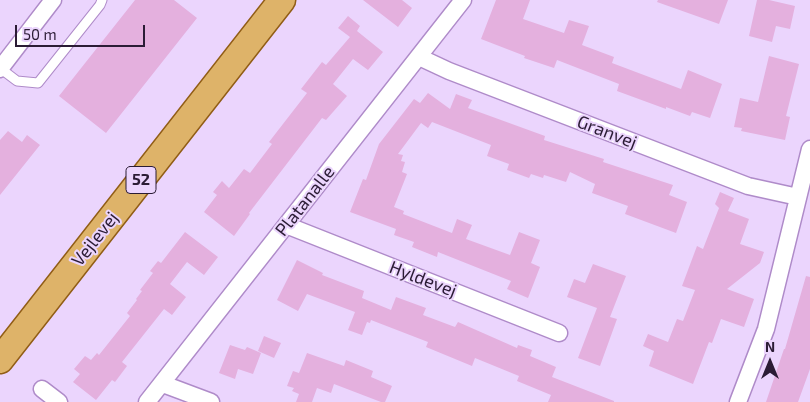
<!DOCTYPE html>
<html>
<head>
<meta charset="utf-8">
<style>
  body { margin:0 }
  #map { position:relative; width:810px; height:402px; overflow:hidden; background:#ebd5fd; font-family:"Exo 2",sans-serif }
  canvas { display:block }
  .north { position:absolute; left:745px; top:337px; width:50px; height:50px; -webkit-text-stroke:4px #ebd5fd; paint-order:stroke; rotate:0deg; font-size:14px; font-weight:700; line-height:20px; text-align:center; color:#2b1c35 }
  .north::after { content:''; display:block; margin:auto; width:18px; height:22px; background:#2b1c35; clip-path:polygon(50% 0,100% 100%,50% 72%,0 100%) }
  .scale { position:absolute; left:15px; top:25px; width:130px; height:22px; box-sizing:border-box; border:2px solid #2b1c35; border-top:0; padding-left:6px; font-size:15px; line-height:18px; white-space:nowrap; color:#2b1c35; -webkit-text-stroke:4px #ebd5fd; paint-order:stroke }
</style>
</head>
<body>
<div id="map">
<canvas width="810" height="402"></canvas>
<div class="north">N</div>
<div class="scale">50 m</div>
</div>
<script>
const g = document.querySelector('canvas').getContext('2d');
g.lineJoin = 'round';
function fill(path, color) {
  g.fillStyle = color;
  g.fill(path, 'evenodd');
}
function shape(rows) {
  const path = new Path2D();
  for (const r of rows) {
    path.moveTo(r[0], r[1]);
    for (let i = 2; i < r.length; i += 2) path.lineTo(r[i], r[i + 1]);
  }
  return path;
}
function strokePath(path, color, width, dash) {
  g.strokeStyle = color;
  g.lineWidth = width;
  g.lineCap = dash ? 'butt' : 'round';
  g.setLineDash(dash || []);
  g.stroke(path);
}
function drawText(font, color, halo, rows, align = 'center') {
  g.font = font + ' "Exo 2",sans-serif';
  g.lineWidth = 4;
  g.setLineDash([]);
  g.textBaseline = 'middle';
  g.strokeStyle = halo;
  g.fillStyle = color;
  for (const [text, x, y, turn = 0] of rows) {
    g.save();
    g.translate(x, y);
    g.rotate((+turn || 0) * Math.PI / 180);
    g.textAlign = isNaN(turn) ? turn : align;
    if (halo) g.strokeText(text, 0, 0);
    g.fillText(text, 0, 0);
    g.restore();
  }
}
const building = shape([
  [135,0,174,0,197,18,106,133,59,96],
  [363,0,402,0,412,8,398,27],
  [496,0,530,0,523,19,564,33,569,20,589,26,582,45,614,57,612,63,681,89,688,70,722,84,710,118,692,112,690,116,666,107,666,109,617,91,619,84,557,60,554,68,524,58,525,56,481,39],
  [658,0,728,0,719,24,657,2],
  [757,0,769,0,795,6,790,29,776,26,772,42,749,36],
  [348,16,360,26,357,31,383,52,368,70,353,59,333,84,347,96,326,120,322,118,249,213,250,214,234,236,204,212,217,195,213,192,222,181,229,188,244,169,250,173,272,144,269,142,307,93,301,89,322,62,326,65,350,37,338,28],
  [769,56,799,64,786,116,790,117,785,140,741,131,742,128,734,127,740,98,758,102],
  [428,93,450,109,456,94,472,100,468,108,545,136,544,140,604,159,603,162,673,185,669,195,687,202,676,233,625,214,628,206,592,193,595,184,570,172,566,182,544,175,543,178,531,174,529,178,507,170,509,164,487,156,491,145,432,122,428,128,421,123,398,154,403,155,401,161,405,162,402,172,407,174,394,207,404,211,403,214,452,233,457,219,472,225,466,239,510,255,519,232,540,240,531,263,540,267,528,298,507,289,511,281,438,252,437,257,412,247,414,242,394,235,396,229,350,212,363,179,366,180,379,144,414,99,420,103],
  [8,131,22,142,27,135,40,145,0,195,0,140],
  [720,192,734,198,728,211,749,219,740,244,764,252,760,263,727,289,754,299,744,327,721,319,712,343,709,342,693,384,649,366,654,351,643,346,648,334,668,342,677,319,683,321,695,290,682,286,697,246,703,249,719,208,715,204],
  [185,232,218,257,204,275,187,262,170,284,186,297,172,315,164,309,122,362,127,366,115,382,112,380,96,400,73,382,80,374,74,369,85,356,91,360,97,353,99,355,130,316,127,313,137,300,136,299,142,291,140,290,153,273,150,271,158,261,161,263],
  [297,260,323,273,322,275,364,291,362,298,391,310,396,297,426,308,423,315,455,327,458,322,517,348,518,345,532,350,530,356,556,367,552,377,614,401,614,402,548,402,551,395,517,381,519,376,475,358,472,366,426,347,428,342,371,320,370,323,367,322,362,335,348,330,355,312,307,294,298,311,277,300],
  [593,264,626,276,610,317,617,319,600,366,578,358,597,308,567,297,574,279,585,283],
  [806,276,810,277,810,369,798,402,766,402,784,349,785,349],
  [264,336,281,343,274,358,258,351],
  [230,345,245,350,247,347,261,353,253,374,238,369,235,379,219,373],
  [307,353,344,366,346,360,373,371,371,377,392,386,385,402,381,402,334,384,331,393,317,388,312,402,296,402,299,394,292,391,294,388,287,386,293,371,299,373]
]);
const service = shape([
  [0,68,17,81,38,83,100,5,102,0]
]);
const minor = shape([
  [419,57,449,71,748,186,798,197],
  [0,69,53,0],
  [286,225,559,333],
  [163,384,211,402],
  [42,389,59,402],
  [147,402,463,0],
  [738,402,766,329,810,149]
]);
const primary = shape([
  [0,360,282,0]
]);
const shields = [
  [141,180,30]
];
const shieldNames = [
  ["52",141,180]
];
const streetNames = [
  ["Granvej",607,132,21],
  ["Platanalle",305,201,-52],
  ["Vejlevej",95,239,-52],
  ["Hyldevej",423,279,21]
];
fill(building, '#e4b0de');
strokePath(service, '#af8bc9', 11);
strokePath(minor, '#af8bc9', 19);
strokePath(primary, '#915d16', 29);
strokePath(service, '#fff', 9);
strokePath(minor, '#fff', 16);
strokePath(primary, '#deb369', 26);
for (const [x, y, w] of shields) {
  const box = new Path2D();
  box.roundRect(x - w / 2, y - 13.5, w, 27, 4);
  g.fillStyle = '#ebd5fd';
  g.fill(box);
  strokePath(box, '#2b1c35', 1);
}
drawText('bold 16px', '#2b1c35', null, shieldNames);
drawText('18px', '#2b1c35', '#ebd5fd', streetNames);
</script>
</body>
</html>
